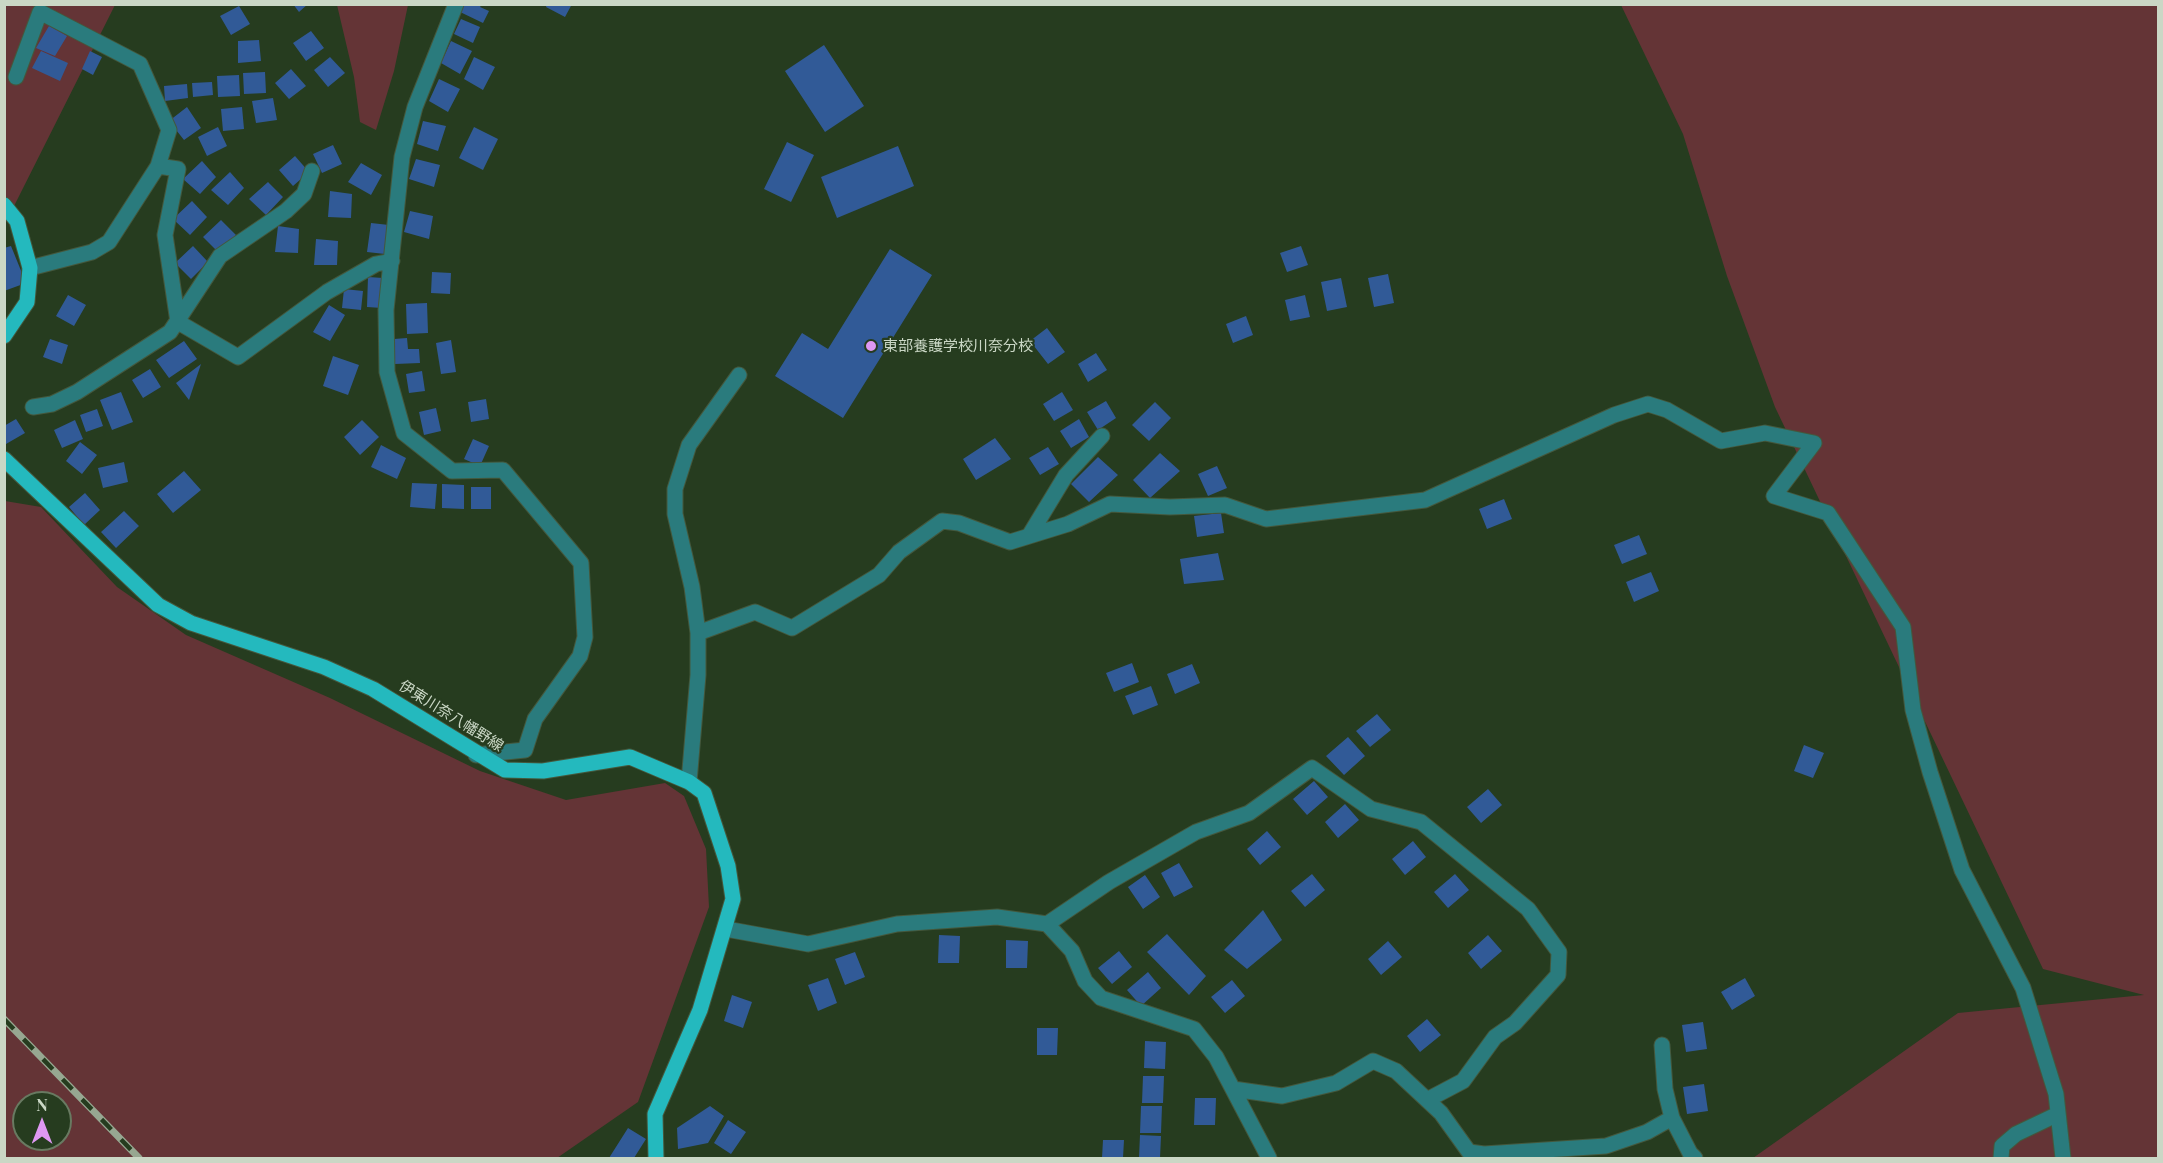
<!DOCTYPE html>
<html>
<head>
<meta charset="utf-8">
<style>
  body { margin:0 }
  #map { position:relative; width:2163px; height:1163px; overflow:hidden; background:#263c1f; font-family:"Playfair Display",serif }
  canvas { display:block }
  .frame { position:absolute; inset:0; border:6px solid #cad7c5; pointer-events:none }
  .north { position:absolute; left:12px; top:1091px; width:60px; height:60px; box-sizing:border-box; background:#263c1f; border:2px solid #687a61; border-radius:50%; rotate:0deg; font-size:16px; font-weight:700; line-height:24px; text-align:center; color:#cad7c5 }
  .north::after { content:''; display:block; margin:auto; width:21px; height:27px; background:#de98f2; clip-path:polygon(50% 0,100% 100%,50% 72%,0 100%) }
</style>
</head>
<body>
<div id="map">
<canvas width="2163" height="1163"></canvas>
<div class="frame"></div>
<div class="north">N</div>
</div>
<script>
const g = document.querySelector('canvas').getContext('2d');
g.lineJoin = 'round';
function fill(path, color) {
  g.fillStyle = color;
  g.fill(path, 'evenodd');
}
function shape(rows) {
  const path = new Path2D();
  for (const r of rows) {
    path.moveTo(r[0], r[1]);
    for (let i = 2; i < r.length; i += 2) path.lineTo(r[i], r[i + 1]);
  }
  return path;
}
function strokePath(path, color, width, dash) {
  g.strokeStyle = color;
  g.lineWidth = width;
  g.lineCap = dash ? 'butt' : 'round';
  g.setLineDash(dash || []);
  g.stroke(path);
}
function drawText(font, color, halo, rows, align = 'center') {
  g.font = font + ' "Playfair Display","Noto Sans JP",serif';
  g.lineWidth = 4.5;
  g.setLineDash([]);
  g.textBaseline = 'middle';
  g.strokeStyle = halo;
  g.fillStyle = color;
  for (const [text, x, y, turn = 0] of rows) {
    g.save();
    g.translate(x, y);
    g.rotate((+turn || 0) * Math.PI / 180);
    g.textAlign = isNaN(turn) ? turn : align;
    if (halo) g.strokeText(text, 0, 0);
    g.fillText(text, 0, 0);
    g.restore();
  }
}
const green = shape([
  [5,5,115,5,5,224],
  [337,5,408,5,394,71,376,130,360,122,354,77],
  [1621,5,2158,5,2158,1158,1753,1158,1958,1013,2144,995,2043,969,1775,407,1727,276,1683,134],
  [5,501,41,507,117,587,186,635,330,698,480,771,566,800,665,783,684,796,706,849,709,907,638,1102,557,1158,5,1158],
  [24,1103,60,1103,60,1139,24,1139]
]);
const building = shape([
  [293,4,308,4,299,12],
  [461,4,482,4,480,7,489,11,483,23,458,11],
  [547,4,572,4,565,17,546,7],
  [239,6,250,24,231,35,220,16],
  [461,19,480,27,473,43,454,34],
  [49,26,67,36,55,56,36,48],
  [311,31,324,48,306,61,293,43],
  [259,40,261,61,238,63,238,41],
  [451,41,472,51,460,74,441,63],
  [824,45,864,106,825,132,785,71],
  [41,51,68,63,60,81,32,68],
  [90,51,102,57,93,75,82,69],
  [330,57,345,73,328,87,314,70],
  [474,57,495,67,483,90,464,79],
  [291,69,306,86,289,99,275,83],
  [265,72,266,93,244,94,243,73],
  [239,75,240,96,218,97,217,76],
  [439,79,460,89,448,112,429,101],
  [212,82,213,95,193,97,192,83],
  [187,84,188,98,165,101,164,86],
  [273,98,277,120,256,123,252,101],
  [187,107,201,128,184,140,169,121],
  [242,107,244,129,223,131,221,109],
  [423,121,446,126,438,151,417,144],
  [218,127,227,146,207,156,198,137],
  [474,127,498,139,483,170,459,158],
  [787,142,814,155,791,202,764,189],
  [333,145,342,164,322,173,313,154],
  [898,146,914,186,837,218,821,177],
  [295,156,309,172,293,186,279,170],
  [416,159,440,165,434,187,409,179],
  [202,161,216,177,200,194,183,179],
  [361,163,382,175,371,195,348,182],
  [230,172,244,188,228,205,211,190],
  [268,182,283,197,266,215,249,199],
  [330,191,352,194,351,218,328,217],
  [192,201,207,217,190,235,173,219],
  [410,211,433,216,429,239,404,232],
  [221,220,236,235,219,253,203,237],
  [371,223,389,225,385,254,367,252],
  [278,226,299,229,298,253,275,252],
  [316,239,338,241,337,265,314,265],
  [11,246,26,283,4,291,4,248],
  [193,246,208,262,191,279,175,263],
  [1301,246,1308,265,1287,272,1280,253],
  [890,249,932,275,843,418,775,376,802,333,828,349],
  [432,272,451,273,450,294,431,293],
  [1388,274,1394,303,1374,307,1368,278],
  [368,277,383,278,382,308,367,307],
  [1341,278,1347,307,1327,311,1321,282],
  [344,289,363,291,361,310,342,308],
  [68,295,86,305,74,326,56,316],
  [1305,295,1310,317,1290,321,1285,300],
  [427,303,428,333,407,334,406,304],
  [329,305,345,315,330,341,313,332],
  [1246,316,1253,335,1233,343,1226,324],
  [1047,328,1065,352,1048,364,1030,341],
  [407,338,408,349,419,349,420,363,395,364,394,339],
  [50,339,68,345,62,364,43,357],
  [451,340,456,372,441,374,436,343],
  [184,341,197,359,169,378,156,360],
  [1096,353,1107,370,1088,382,1078,364],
  [333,356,359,365,348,395,323,386],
  [201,364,189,400,176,383],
  [150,369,161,387,143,398,132,380],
  [422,371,425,391,409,393,406,374],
  [121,392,133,422,112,430,100,400],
  [1062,392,1073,410,1054,421,1043,404],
  [486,399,489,419,471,422,468,402],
  [1106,401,1116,418,1098,430,1087,412],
  [1155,402,1171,418,1149,441,1132,425],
  [436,408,441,431,424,435,419,412],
  [97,409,103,426,86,432,80,415],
  [16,419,25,433,6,444,4,426],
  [1079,419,1089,437,1071,448,1060,431],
  [75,420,83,439,62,448,54,430],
  [362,420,379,437,360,455,344,437],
  [995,438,1011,459,976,480,963,459],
  [473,439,489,446,480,466,464,459],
  [80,442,97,455,82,474,66,461],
  [381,445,406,458,397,479,371,467],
  [1048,447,1059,464,1040,475,1029,458],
  [1160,453,1180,471,1150,498,1133,480],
  [1098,457,1118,475,1089,502,1071,484],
  [124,462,128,482,103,488,98,468],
  [1217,466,1227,488,1208,496,1198,474],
  [184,471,201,490,173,513,157,494],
  [412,483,437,484,435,509,410,507],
  [442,484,464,485,464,509,442,508],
  [471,487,491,487,491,509,471,509],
  [85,493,100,510,84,525,69,507],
  [1504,499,1512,519,1487,529,1479,509],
  [124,511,139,526,116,548,101,532],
  [1221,513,1224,533,1197,537,1194,516],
  [1639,535,1647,554,1622,564,1614,545],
  [1218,553,1224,580,1184,584,1180,559],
  [1651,572,1659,591,1634,602,1626,582],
  [1132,663,1139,682,1114,692,1106,673],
  [1192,664,1200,683,1175,694,1167,674],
  [1151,686,1158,705,1133,715,1125,696],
  [1377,714,1391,730,1370,747,1356,731],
  [1348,737,1365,756,1344,775,1326,756],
  [1804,745,1824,753,1813,778,1794,771],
  [1314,781,1328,797,1307,815,1293,799],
  [1488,789,1502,805,1481,823,1467,807],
  [1345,804,1359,820,1338,838,1325,822],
  [1267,831,1281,847,1260,865,1247,849],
  [1413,841,1426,857,1405,875,1392,859],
  [1179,863,1193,887,1174,897,1161,873],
  [1312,874,1325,890,1305,907,1291,891],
  [1455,874,1469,890,1448,908,1434,892],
  [1145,875,1160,897,1143,909,1128,887],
  [1263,910,1282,940,1247,969,1224,950],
  [1167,934,1206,976,1189,995,1147,952],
  [939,935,960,936,959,963,938,963],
  [1488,935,1502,951,1481,969,1468,953],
  [1006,940,1028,941,1027,968,1006,968],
  [1388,941,1402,957,1381,975,1368,959],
  [1119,951,1132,967,1112,984,1098,968],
  [855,952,865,977,845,985,835,959],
  [1148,972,1161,988,1141,1006,1127,990],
  [828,978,837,1003,818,1011,808,985],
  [1745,978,1755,996,1732,1010,1721,992],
  [1232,980,1245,996,1225,1013,1211,997],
  [732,995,752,1002,743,1028,724,1021],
  [1427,1019,1441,1035,1420,1052,1407,1036],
  [1703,1022,1707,1049,1686,1052,1682,1025],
  [1037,1028,1058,1028,1057,1055,1037,1055],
  [1145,1041,1166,1042,1165,1069,1144,1068],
  [1143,1076,1164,1076,1163,1103,1142,1103],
  [1704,1084,1708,1111,1687,1114,1683,1087],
  [1195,1098,1216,1098,1215,1125,1194,1125],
  [710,1106,724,1116,708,1143,678,1149,677,1128],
  [1141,1106,1162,1106,1161,1133,1140,1133],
  [728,1120,746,1132,731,1154,714,1143],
  [628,1128,646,1139,634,1158,609,1158],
  [1140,1135,1161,1136,1160,1158,1139,1158],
  [1103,1140,1124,1140,1123,1158,1102,1158]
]);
const minor = shape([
  [456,4,415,107,402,157,386,310,387,372,404,433,452,471,503,470,581,563,585,637,580,656,535,719,525,750,476,755],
  [16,77,40,12,140,64,169,130,158,166,109,242,92,252,30,268],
  [158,166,178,169,165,235,178,322,238,357,327,292,376,264,392,261],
  [33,407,52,404,77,392,170,332,220,256,286,211,304,194,312,171],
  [1029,536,1066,475,1102,436],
  [698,633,755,612,792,628,879,575,899,552,942,521,959,523,1010,542,1068,524,1110,504,1170,507,1225,505,1266,519,1425,500,1614,415,1648,404,1667,410,1721,441,1765,433,1814,443,1774,496,1828,513,1903,627,1913,710,1930,772,1962,870,2023,988,2056,1094,2063,1158],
  [689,782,698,675,698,633,692,587,675,514,675,489,689,445,739,375],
  [1047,924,1109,882,1196,832,1249,813,1312,768,1371,809,1421,822,1528,909,1559,952,1558,975,1515,1023,1495,1037,1463,1081,1427,1100],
  [726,929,808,944,897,924,997,917,1047,924,1072,951,1085,981,1101,998,1194,1029,1216,1057,1269,1158],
  [1662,1045,1665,1089,1672,1118,1690,1153,1695,1158],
  [1233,1089,1282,1096,1336,1083,1373,1061,1396,1071,1441,1113,1469,1152,1484,1154,1606,1146,1647,1132,1672,1118],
  [2001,1158,2002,1146,2016,1134,2058,1114]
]);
const major = shape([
  [4,205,17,221,30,268,27,302,4,336],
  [4,459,158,605,191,623,324,667,373,689,505,770,543,771,630,757,689,782,704,793,728,866,733,899,700,1010,655,1114,656,1158]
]);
const rail = shape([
  [4,1019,139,1158]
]);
const markers = [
  [871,346,6,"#de98f2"]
];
const poiNames = [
  ["東部養護学校川奈分校",883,346]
];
const streetNames = [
  ["伊東川奈八幡野線",451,716,32]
];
fill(green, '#643436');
fill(building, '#315a97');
strokePath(minor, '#44583d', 17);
strokePath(major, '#44583d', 17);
strokePath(minor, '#2a7b7d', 15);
strokePath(major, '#24b9be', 15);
strokePath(rail, '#97a791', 7);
strokePath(rail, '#263c1f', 4.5, [14]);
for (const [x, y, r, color] of markers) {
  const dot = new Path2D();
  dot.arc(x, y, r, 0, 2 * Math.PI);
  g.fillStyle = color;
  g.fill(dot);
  strokePath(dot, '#263c1f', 2);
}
drawText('15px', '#cad7c5', '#263c1f', poiNames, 'left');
drawText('15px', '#cad7c5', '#263c1f', streetNames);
</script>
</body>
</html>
